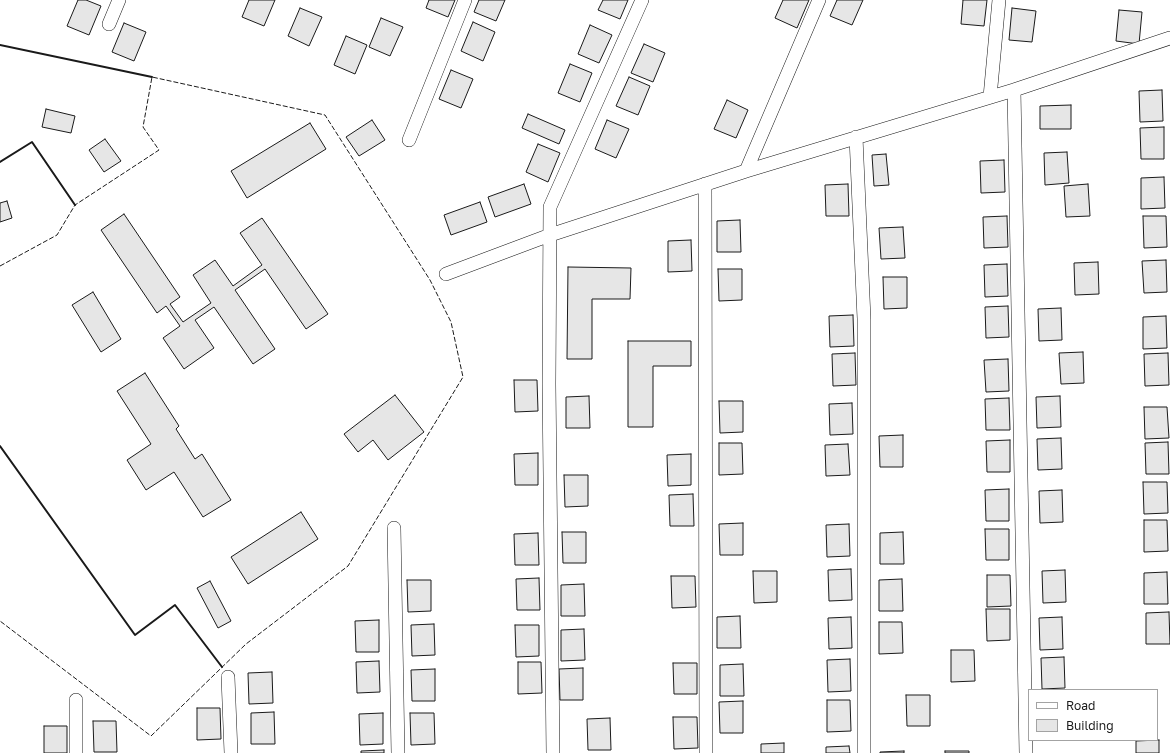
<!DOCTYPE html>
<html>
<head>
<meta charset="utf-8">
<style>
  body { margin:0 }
  #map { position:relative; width:1170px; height:753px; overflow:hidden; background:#fff; font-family:"Golos Text",sans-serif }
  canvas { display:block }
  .legend { position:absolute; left:1028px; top:689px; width:130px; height:52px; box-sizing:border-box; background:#fff; border:1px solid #a3a3a3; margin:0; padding:5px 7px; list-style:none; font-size:12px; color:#1a1a1a }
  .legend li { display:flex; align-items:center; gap:8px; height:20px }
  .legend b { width:20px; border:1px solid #a3a3a3 }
</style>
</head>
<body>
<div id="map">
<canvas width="1170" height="753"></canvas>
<ul class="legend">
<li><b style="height:5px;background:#fff"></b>Road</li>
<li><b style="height:11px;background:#e6e6e6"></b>Building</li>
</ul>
</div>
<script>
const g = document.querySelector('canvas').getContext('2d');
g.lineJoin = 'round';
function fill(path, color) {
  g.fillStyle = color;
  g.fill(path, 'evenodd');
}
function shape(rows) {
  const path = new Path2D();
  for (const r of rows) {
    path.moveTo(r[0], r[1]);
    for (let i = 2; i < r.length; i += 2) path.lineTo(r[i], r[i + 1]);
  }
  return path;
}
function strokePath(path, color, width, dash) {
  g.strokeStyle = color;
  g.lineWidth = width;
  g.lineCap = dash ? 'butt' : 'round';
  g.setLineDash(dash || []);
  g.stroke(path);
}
const building = shape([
  [78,0,86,0,101,6,89,35,67,26,78,0],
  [249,0,275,0,264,26,242,17,249,0],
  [429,0,455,0,448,17,426,8,429,0],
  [479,0,505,0,496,21,474,12,479,0],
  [603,0,628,0,620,19,598,10,603,0],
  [783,0,809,0,797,28,775,18,783,0],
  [837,0,863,0,852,25,830,16,837,0],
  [963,0,987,0,984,26,961,24,963,0],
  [300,8,322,17,309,46,288,36,300,8],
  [1012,8,1036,11,1032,42,1009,40,1012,8],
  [1119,10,1142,12,1139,44,1116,41,1119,10],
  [381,18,403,27,390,56,369,47,381,18],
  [473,22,495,32,483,61,461,51,473,22],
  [124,23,146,32,134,61,112,52,124,23],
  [590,25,612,35,599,63,578,54,590,25],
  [346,36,367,45,355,74,334,65,346,36],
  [644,44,665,53,653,82,631,73,644,44],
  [570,64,592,73,580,102,558,93,570,64],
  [451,70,473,79,461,108,439,99,451,70],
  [629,77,650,86,638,115,616,106,629,77],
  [1162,90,1163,121,1140,122,1139,91,1162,90],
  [727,100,748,110,736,138,714,129,727,100],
  [1071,105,1071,129,1040,129,1040,106,1071,105],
  [46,109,75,116,71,133,42,127,46,109],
  [528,114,565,130,559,144,522,128,528,114],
  [372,120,385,140,359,156,346,137,372,120],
  [607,120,629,129,616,158,595,149,607,120],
  [310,123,326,149,247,198,231,171,310,123],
  [1164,127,1164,159,1141,159,1140,128,1164,127],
  [105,139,121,161,104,172,89,150,105,139],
  [538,144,560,153,548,182,526,172,538,144],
  [1067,152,1069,183,1045,185,1044,153,1067,152],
  [886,154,889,185,874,186,872,155,886,154],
  [1004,160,1005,192,981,193,980,161,1004,160],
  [1164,177,1165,208,1141,209,1141,178,1164,177],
  [524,184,531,204,495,217,488,197,524,184],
  [848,184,849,216,826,216,825,185,848,184],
  [1088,184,1090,216,1066,217,1064,186,1088,184],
  [7,201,12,218,0,222,0,203,7,201],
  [480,202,487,222,451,235,444,215,480,202],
  [124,214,180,297,170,304,183,322,211,303,193,275,215,260,233,286,262,265,240,233,262,218,328,314,306,329,265,269,235,290,275,349,253,364,214,307,195,320,214,348,184,369,163,338,180,326,166,306,157,313,101,230,124,214],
  [1007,216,1008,247,984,248,983,217,1007,216],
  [1143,216,1166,216,1167,247,1144,248,1143,216],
  [740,220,741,252,717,252,717,221,740,220],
  [903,227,905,258,881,259,879,228,903,227],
  [691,240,692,271,668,272,668,241,691,240],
  [1166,260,1167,292,1144,293,1142,261,1166,260],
  [1098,262,1099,294,1075,295,1074,263,1098,262],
  [1007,264,1008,296,985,297,984,265,1007,264],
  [568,267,631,268,630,299,592,299,592,359,567,359,568,267],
  [718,269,742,269,742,300,719,301,718,269],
  [883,277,907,277,907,308,884,309,883,277],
  [93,292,121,339,101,352,72,305,93,292],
  [1008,306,1009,337,986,338,985,307,1008,306],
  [1061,308,1062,340,1039,341,1038,309,1061,308],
  [853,315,854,346,830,347,829,316,853,315],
  [1166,316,1167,348,1143,349,1143,317,1166,316],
  [628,341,691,341,691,366,653,366,653,427,628,427,628,341],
  [1083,352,1084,383,1061,384,1059,353,1083,352],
  [855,353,856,385,833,386,832,354,855,353],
  [1168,353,1169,385,1145,386,1144,354,1168,353],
  [1008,359,1009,391,986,392,984,360,1008,359],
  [145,373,179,426,176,429,195,459,202,454,231,500,203,517,174,472,146,490,127,460,151,444,117,391,145,373],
  [514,380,537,380,538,411,515,412,514,380],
  [395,395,424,432,388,460,373,440,358,452,344,434,395,395],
  [589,396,590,428,566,428,566,397,589,396],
  [1060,396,1061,427,1037,428,1036,397,1060,396],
  [1009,398,1010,430,986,430,985,399,1009,398],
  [719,401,743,401,743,432,720,433,719,401],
  [852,403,853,434,830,435,829,404,852,403],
  [1144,407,1167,407,1169,438,1145,439,1144,407],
  [903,435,903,467,880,467,879,436,903,435],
  [1061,438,1062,469,1038,470,1037,439,1061,438],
  [1010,440,1010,472,987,472,986,441,1010,440],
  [1168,442,1169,474,1146,474,1145,443,1168,442],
  [719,443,742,443,743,474,719,475,719,443],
  [848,444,850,475,826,476,825,445,848,444],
  [538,453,538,485,515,485,514,454,538,453],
  [691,454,691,485,668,486,667,455,691,454],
  [564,475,588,475,588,506,565,507,564,475],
  [1143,482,1167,482,1168,513,1144,514,1143,482],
  [1009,489,1009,521,986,521,985,490,1009,489],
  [1062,490,1063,522,1040,523,1039,491,1062,490],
  [693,494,694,526,670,526,669,495,693,494],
  [301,512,318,539,248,584,231,557,301,512],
  [1144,520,1167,520,1168,551,1144,552,1144,520],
  [743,523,743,555,720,555,719,524,743,523],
  [849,524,850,556,827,557,826,525,849,524],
  [985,529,1009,529,1009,560,986,560,985,529],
  [562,532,586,532,586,563,563,563,562,532],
  [903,532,904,564,880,564,880,533,903,532],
  [538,533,539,565,515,565,514,534,538,533],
  [851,569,852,600,829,601,828,570,851,569],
  [1065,570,1066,602,1043,603,1042,571,1065,570],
  [753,571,777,571,777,602,754,603,753,571],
  [1167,572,1168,604,1144,604,1144,573,1167,572],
  [987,575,1010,575,1011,606,987,607,987,575],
  [671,576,695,576,696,607,672,608,671,576],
  [539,578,540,610,517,610,516,579,539,578],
  [902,579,903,611,879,611,879,580,902,579],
  [407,580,431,580,431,611,408,612,407,580],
  [210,581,231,621,218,628,197,588,210,581],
  [584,584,585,616,561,616,561,585,584,584],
  [986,609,1010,609,1010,640,987,641,986,609],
  [1169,612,1170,644,1146,644,1146,613,1169,612],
  [740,616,741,648,717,648,717,617,740,616],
  [851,617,852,648,829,649,828,618,851,617],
  [1062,617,1063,649,1040,650,1039,618,1062,617],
  [379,620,379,652,356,652,355,621,379,620],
  [879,622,902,622,903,653,879,654,879,622],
  [434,624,435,655,412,656,411,625,434,624],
  [515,625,539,625,539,656,516,657,515,625],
  [584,629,585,660,561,661,561,630,584,629],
  [951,650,974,650,975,681,951,682,951,650],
  [1064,657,1065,688,1042,689,1041,658,1064,657],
  [850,659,851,691,828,692,827,660,850,659],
  [379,661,380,692,357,693,356,662,379,661],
  [518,662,541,662,542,693,518,694,518,662],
  [673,663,697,663,697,694,674,694,673,663],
  [743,664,744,696,720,696,720,665,743,664],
  [583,668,583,700,560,700,559,669,583,668],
  [435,669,435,701,412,701,411,670,435,669],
  [272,672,273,703,249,704,248,673,272,672],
  [906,695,930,695,930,726,907,726,906,695],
  [827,700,850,700,851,731,827,732,827,700],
  [743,701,743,733,720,733,719,702,743,701],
  [197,708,220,708,221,739,197,740,197,708],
  [274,712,275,744,251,744,251,713,274,712],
  [383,713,383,744,360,745,359,714,383,713],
  [410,713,434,713,435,744,411,745,410,713],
  [673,717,697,717,698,748,674,749,673,717],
  [610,718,611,750,588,750,587,719,610,718],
  [93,721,116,721,117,752,94,752,93,721],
  [44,726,67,726,67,753,44,753,44,726],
  [1159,740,1159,753,1136,753,1136,741,1159,740],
  [784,743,784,753,761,753,761,744,784,743],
  [849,746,850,753,826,753,826,747,849,746],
  [384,750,384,753,361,753,361,751,384,750],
  [904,751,904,753,880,753,880,752,904,751],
  [945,751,969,751,969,753,945,753,945,751]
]);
const minor = shape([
  [109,24,119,0],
  [1014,90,1026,753],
  [990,97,999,0],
  [856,137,864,319,864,753],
  [409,140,465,0],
  [746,171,819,0],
  [705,184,706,753],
  [446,274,550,235,746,171,1014,90,1170,38],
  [394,528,398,753],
  [228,677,231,753],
  [76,700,76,753],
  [553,753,549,384,550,207,642,0]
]);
const fence = shape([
  [0,266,57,235,75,205,159,150,143,127,152,77,325,115,430,280,451,322,463,377,348,566,246,644,151,736,0,621]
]);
const wall = shape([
  [0,45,152,77],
  [0,162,32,142,75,205],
  [0,446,135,635,175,605,222,667]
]);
fill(building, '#e6e6e6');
strokePath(building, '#1a1a1a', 1);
strokePath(minor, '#1a1a1a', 14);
strokePath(minor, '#fff', 13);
strokePath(fence, '#1a1a1a', 1, [5, 2]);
strokePath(wall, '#1a1a1a', 2);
</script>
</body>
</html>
